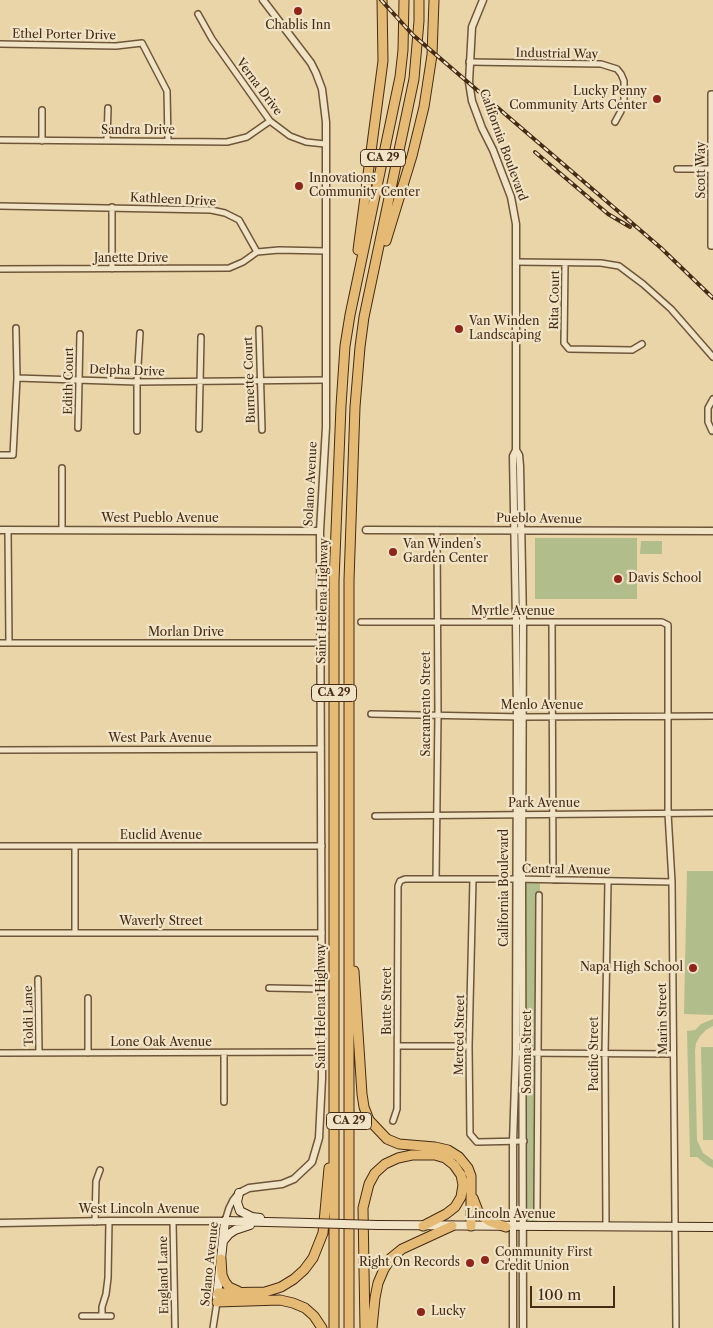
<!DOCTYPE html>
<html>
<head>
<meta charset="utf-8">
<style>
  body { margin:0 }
  #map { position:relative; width:713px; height:1328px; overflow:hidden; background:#e9d5a7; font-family:"Libre Caslon Text",serif }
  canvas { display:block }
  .scale { position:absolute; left:530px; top:1286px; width:85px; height:22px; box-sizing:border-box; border:2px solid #462b16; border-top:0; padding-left:6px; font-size:15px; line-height:18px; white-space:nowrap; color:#462b16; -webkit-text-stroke:4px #f1e4c6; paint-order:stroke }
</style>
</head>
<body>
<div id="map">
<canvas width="713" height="1328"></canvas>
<div class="scale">100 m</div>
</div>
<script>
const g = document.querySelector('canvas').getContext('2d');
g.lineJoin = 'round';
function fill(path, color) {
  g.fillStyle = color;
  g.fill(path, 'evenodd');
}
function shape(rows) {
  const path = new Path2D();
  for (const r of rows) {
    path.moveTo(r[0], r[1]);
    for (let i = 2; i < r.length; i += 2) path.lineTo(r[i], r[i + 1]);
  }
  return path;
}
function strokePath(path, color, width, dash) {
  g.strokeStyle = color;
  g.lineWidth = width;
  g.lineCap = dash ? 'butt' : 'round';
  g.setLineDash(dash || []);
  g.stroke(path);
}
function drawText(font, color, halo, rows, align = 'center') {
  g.font = font + ' "Libre Caslon Text",serif';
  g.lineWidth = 4.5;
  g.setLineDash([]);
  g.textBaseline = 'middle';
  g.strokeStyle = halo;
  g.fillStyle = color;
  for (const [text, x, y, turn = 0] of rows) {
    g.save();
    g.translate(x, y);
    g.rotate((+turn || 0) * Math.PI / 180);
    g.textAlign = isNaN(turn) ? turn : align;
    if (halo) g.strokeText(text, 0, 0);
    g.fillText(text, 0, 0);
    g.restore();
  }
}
const green = shape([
  [535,538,637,538,637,599,535,599],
  [641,541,662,541,662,554,640,554],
  [687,871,713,871,713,1015,684,1014],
  [522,879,540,880,537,1226,523,1226],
  [713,1019,713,1026,706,1030,700,1036,696,1043,695,1051,697,1140,703,1153,713,1160,713,1168,707,1165,697,1157,690,1157,687,1031,695,1030,701,1024],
  [701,1047,713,1047,713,1140,703,1140]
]);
const minor = shape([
  [198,14,212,39,270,121,290,136,306,142,325,144],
  [0,44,116,46,142,43,167,91,168,141],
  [469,62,601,64,617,69,621,74,624,81,624,99,621,111,615,122],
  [713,94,711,94,711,246,713,246],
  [0,140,227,142,247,137,270,121],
  [42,141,42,110],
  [107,141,108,108],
  [677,169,713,169],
  [0,206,211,210,225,213,239,220,257,252,279,250,326,251],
  [516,262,601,263,619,266,643,284,671,309,713,357],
  [565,264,564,343,569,349,632,350,642,344],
  [0,269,229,268,243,262,257,252],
  [112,269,112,207],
  [259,329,262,430],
  [17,378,137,382,326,380],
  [78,428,80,334],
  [199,429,201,337],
  [137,431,137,382,140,333],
  [712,431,708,422,708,408,713,399],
  [0,455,13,455,17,378,16,328],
  [62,468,62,530],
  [8,530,9,643,321,643],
  [361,622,662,622,668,625,668,813,672,882,676,1328],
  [552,622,553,880],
  [0,643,9,643],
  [371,714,523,717,713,716],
  [0,750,321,749],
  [375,816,713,813],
  [0,846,322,846],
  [436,879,438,715,437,530],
  [473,879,469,1046,470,1134,477,1142,524,1141],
  [75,932,75,846],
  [0,933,322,933],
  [38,979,39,1053],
  [269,988,322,989],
  [398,1046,469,1046],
  [0,1053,322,1052],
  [88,1053,88,998],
  [224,1053,224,1102],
  [519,1053,673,1054],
  [393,1121,397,1109,398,886,400,881,405,879,515,879,672,882],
  [537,1209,539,895],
  [173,1221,175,1328],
  [225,1221,229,1208,233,1200,237,1195],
  [95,1222,96,1181,100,1170],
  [606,1226,605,1054,608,881],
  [82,1316,111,1316],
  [102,1316,102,1307,106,1294,108,1278,109,1221],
  [213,1328,217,1302]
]);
const tertiary = shape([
  [483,0,472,27,469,82,472,101,482,128,493,150,511,197,516,224,516,450,519,455,520,466,523,622,522,879,523,1328],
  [0,530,320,531],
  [366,530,713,531],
  [239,1193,249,1188,282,1184,294,1179,312,1162,319,1138,322,1078,320,531,326,427,326,122,322,89,316,73,311,63,263,0],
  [0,1223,109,1221,225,1221],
  [513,1328,513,1142,516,1053,517,717,516,622,513,456,516,450]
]);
const secondary = shape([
  [239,1193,237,1202,240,1211,252,1217,260,1218],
  [377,1225,713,1227],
  [224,1240,229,1234,235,1230,250,1225],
  [217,1297,225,1221,309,1223]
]);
const motorway = shape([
  [386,241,412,156,424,107,432,55,434,0],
  [358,250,383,61,382,0],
  [354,971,362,1094,364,1107,369,1120,387,1139,399,1144,435,1147,448,1150,459,1157,468,1168,471,1176,471,1226],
  [473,1198,478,1211,483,1217,491,1222,506,1227],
  [221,1259,222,1275,225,1282,229,1287,238,1291],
  [218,1293,265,1292,281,1287,294,1279,304,1270,313,1258,323,1233,329,1168],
  [217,1302,280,1300,293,1303,305,1308,314,1316,322,1328],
  [334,1328,334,581,341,406,345,346,350,315,400,77,403,50,404,0],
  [349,1328,349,580,355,407,360,347,364,317,414,79,419,21,419,0],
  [365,1328,363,1208,369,1184,375,1173,385,1164,398,1158,412,1155,435,1155,445,1158,454,1165,461,1175,463,1185,461,1197,455,1207,446,1214,423,1226],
  [372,1328,375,1298,378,1283,384,1269,391,1258,402,1249,452,1226]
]);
const rail = shape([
  [381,0,413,35,661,248,713,298],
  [535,152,608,214,630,227]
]);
const secondaryBridge = shape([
  [309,1223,377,1225]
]);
const markers = [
  [298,11,5,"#8f2418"],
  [657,99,5,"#8f2418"],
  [299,186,5,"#8f2418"],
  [459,329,5,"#8f2418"],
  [393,552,5,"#8f2418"],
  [618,579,5,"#8f2418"],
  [693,968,5,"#8f2418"],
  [485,1260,5,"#8f2418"],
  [470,1263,5,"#8f2418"],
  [421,1312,5,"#8f2418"]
];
const shields = [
  [383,158,45],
  [334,693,45],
  [349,1121,45]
];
const shieldNames = [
  ["CA 29",383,158],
  ["CA 29",334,693],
  ["CA 29",349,1121]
];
const poiNames = [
  ["Chablis Inn",298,26,"center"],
  ["Lucky Penny",647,92,"right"],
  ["Community Arts Center",647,106,"right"],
  ["Innovations",309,179],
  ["Community Center",309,193],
  ["Van Winden",469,322],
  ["Landscaping",469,336],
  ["Van Winden’s",403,545],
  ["Garden Center",403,559],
  ["Davis School",628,579],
  ["Napa High School",683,968,"right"],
  ["Community First",495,1253],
  ["Credit Union",495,1267],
  ["Right On Records",460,1263,"right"],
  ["Lucky",431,1312]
];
const streetNames = [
  ["Ethel Porter Drive",64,35,1],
  ["Industrial Way",557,54,1],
  ["Verna Drive",259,87,53],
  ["Sandra Drive",138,131],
  ["California Boulevard",503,145,70],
  ["Scott Way",702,170,-90],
  ["Kathleen Drive",173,200,3],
  ["Janette Drive",131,259],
  ["Rita Court",555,300,-89],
  ["Delpha Drive",127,371,2],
  ["Burnette Court",250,380,-92],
  ["Edith Court",69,381,-89],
  ["Solano Avenue",311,484,-87],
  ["West Pueblo Avenue",160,519],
  ["Pueblo Avenue",539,519,1],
  ["Saint Helena Highway",323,601,-89],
  ["Myrtle Avenue",513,612],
  ["Morlan Drive",186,633],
  ["Sacramento Street",427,704,-90],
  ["Menlo Avenue",542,706],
  ["West Park Avenue",160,739],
  ["Park Avenue",544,804],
  ["Euclid Avenue",161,836],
  ["Central Avenue",566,870,1],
  ["California Boulevard",505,888,-90],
  ["Waverly Street",161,922],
  ["Butte Street",388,1001,-90],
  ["Saint Helena Highway",322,1006,-90],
  ["Toldi Lane",29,1016,-91],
  ["Marin Street",663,1019,-91],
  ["Merced Street",460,1035,-89],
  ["Lone Oak Avenue",161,1043],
  ["Sonoma Street",528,1052,-90],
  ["Pacific Street",595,1054,-90],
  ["West Lincoln Avenue",139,1210],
  ["Lincoln Avenue",511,1215],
  ["Solano Avenue",210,1264,-84],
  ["England Lane",164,1275,-91]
];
fill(green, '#b1be8c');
strokePath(minor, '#6f563a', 8);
strokePath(tertiary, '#6f563a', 9);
strokePath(secondary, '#462b16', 10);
strokePath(motorway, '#462b16', 11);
strokePath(minor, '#f1e4c6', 5);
strokePath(tertiary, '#f1e4c6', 6);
strokePath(secondary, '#f1e4c6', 8);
strokePath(motorway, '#e4ba74', 9);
strokePath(rail, '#462b16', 4);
strokePath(rail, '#f1e4c6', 2, [5.5]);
strokePath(secondaryBridge, '#462b16', 10, []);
strokePath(secondaryBridge, '#f1e4c6', 8);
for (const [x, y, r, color] of markers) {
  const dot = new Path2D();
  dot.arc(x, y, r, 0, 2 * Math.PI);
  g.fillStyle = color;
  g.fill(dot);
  strokePath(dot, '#f1e4c6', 2);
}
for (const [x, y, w] of shields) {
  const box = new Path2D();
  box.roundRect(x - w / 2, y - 8.5, w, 17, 4);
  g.fillStyle = '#f1e4c6';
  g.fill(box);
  strokePath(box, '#462b16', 1);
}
drawText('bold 11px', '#462b16', null, shieldNames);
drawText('12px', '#462b16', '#f1e4c6', poiNames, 'left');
drawText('12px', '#462b16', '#f1e4c6', streetNames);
</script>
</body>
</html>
